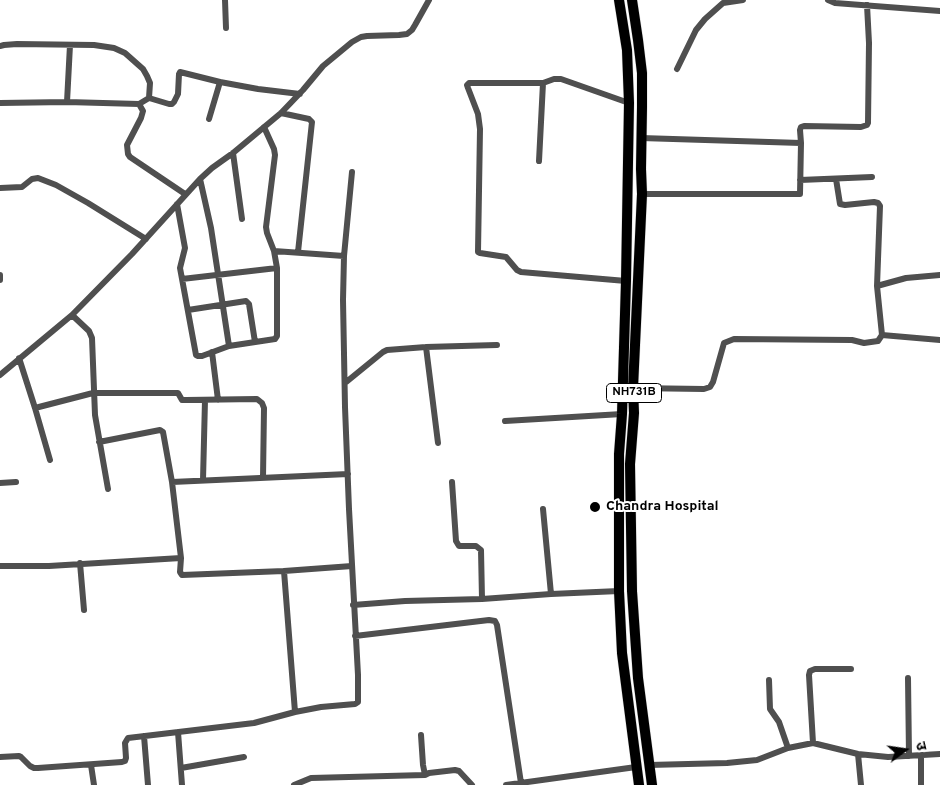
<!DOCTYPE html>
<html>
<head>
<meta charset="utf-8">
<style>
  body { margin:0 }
  #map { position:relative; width:940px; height:785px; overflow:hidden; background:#fff; font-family:Overpass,"Noto Sans Devanagari",sans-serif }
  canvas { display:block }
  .north { position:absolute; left:880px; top:725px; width:50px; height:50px; -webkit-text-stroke:4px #fff; paint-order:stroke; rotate:76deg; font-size:14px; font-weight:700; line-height:20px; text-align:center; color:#000 }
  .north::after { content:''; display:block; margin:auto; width:18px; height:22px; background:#000; clip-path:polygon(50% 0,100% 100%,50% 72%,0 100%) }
</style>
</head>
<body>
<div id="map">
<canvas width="940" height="785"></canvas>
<div class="north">उ</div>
</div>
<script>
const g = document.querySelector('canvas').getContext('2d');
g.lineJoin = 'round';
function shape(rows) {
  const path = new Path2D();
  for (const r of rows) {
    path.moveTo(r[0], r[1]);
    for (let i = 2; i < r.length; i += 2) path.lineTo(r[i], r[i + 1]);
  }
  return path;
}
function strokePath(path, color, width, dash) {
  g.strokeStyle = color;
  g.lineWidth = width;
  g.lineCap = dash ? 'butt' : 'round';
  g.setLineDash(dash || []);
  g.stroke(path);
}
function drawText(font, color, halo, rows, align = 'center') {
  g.font = font + ' Overpass,sans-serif';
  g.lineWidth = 4;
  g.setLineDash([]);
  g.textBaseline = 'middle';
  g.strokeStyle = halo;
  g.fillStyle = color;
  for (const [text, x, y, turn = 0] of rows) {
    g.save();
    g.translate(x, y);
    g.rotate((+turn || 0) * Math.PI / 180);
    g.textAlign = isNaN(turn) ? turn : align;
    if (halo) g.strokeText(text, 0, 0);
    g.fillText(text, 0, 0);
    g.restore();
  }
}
const minor = shape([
  [225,0,226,28],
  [828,0,835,3,940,11],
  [0,46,4,45,17,44,94,45,114,48,125,53,143,69,147,76,150,83,149,98],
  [677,69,696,30,705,19,723,3,743,0],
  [543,83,469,83,467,85,468,88,478,114,480,129,478,252,480,253,506,257,517,270,521,272,626,281],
  [67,102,70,45],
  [0,103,67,102,139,104,143,111,141,118,127,145,128,154,130,157,185,194],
  [139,104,149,98,169,104,172,104,174,102,178,94,179,74,180,72,220,82,258,89,300,94],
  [281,113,309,119,312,122,298,252],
  [209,119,220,82],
  [641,138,801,143],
  [233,153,242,219],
  [539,161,543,83,554,79,561,79,629,103],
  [200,179,211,228,229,346],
  [800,180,872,177],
  [0,188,22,187,32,179,38,178,56,185,88,203,146,239],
  [642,194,800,194,801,143,800,130,801,127,804,126,861,127,867,125,868,123,869,43,867,5],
  [177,204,185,248,180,268,196,355,198,356,202,356,229,346,275,339,277,336,277,268,274,251,267,233,266,227,275,155,274,149,264,127],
  [274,251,344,256],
  [182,279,277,268],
  [0,280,0,275],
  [877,286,906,278,940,275],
  [188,310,246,301,249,304,255,342],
  [72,315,89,331,92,338,95,415,108,489],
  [882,335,940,340],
  [426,347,438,443],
  [212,352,218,400],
  [19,358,35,408,93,393,178,393,182,400,186,400,257,399,262,403,264,408,263,478],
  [0,375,72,315,132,254,200,179,212,168,233,153,281,113,303,90,323,66,352,42,361,37,367,36,399,35,407,34,412,30,415,25,429,0],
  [345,383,383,352,387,350,426,347,497,345],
  [633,388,704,389,710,387,713,382,724,343,734,339,852,340,864,343,878,341,882,335,877,286,880,206,878,203,874,202,845,205,840,204,836,179],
  [35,408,50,460],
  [505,421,622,414],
  [99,442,160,430,163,432,172,482,181,558,180,572,182,575,284,571,352,566],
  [203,480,205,400],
  [172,482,348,474],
  [452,482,456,541,459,546,476,546,481,550,482,599],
  [0,483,16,482],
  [543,509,551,594],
  [80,563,84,610],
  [0,566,49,566,181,558],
  [284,571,295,712],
  [353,605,405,601,482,599,551,594,619,591],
  [355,636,489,620,495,621,497,625,521,783],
  [908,678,909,756],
  [769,680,770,709,779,722,788,748],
  [178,732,182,785],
  [421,735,423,765,425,775,429,773,455,770,459,771,472,785],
  [144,736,148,785],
  [813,743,809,675,810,671,815,669,851,669],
  [858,754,861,785],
  [0,757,19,756,21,757,30,766,34,768,38,768,122,762,125,761,126,758,125,743,128,738,254,723,295,712,321,707,355,704,358,702,358,675,349,509,345,407,343,300,344,256,352,172],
  [91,765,94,785],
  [649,765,727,763,757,760,788,748,813,743,858,754,888,757,940,754],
  [181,768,244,757],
  [294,785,311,778,425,775],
  [506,785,636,767],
  [921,785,921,755]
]);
const trunk = shape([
  [619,0,627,50,629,103,626,281,622,414,619,454,619,591,622,653,639,785],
  [632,0,638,40,642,73,642,107,641,169,642,194,633,388,634,413,630,464,632,591,638,678,652,785]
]);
const markers = [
  [595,507,6,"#000"]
];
const shields = [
  [634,393,55]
];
const shieldNames = [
  ["NH731B",634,393]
];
const poiNames = [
  ["Chandra Hospital",606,507]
];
strokePath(trunk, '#dbdbdb', 11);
strokePath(minor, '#4f4f4f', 6);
strokePath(trunk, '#000', 10);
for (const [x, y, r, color] of markers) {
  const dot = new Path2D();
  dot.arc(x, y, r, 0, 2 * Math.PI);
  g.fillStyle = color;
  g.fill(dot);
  strokePath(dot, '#fff', 2);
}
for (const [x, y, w] of shields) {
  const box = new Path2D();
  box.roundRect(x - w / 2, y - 9.5, w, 19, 4);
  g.fillStyle = '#fff';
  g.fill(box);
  strokePath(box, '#000', 1);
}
drawText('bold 12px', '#000', null, shieldNames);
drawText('bold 14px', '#000', '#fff', poiNames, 'left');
</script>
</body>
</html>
